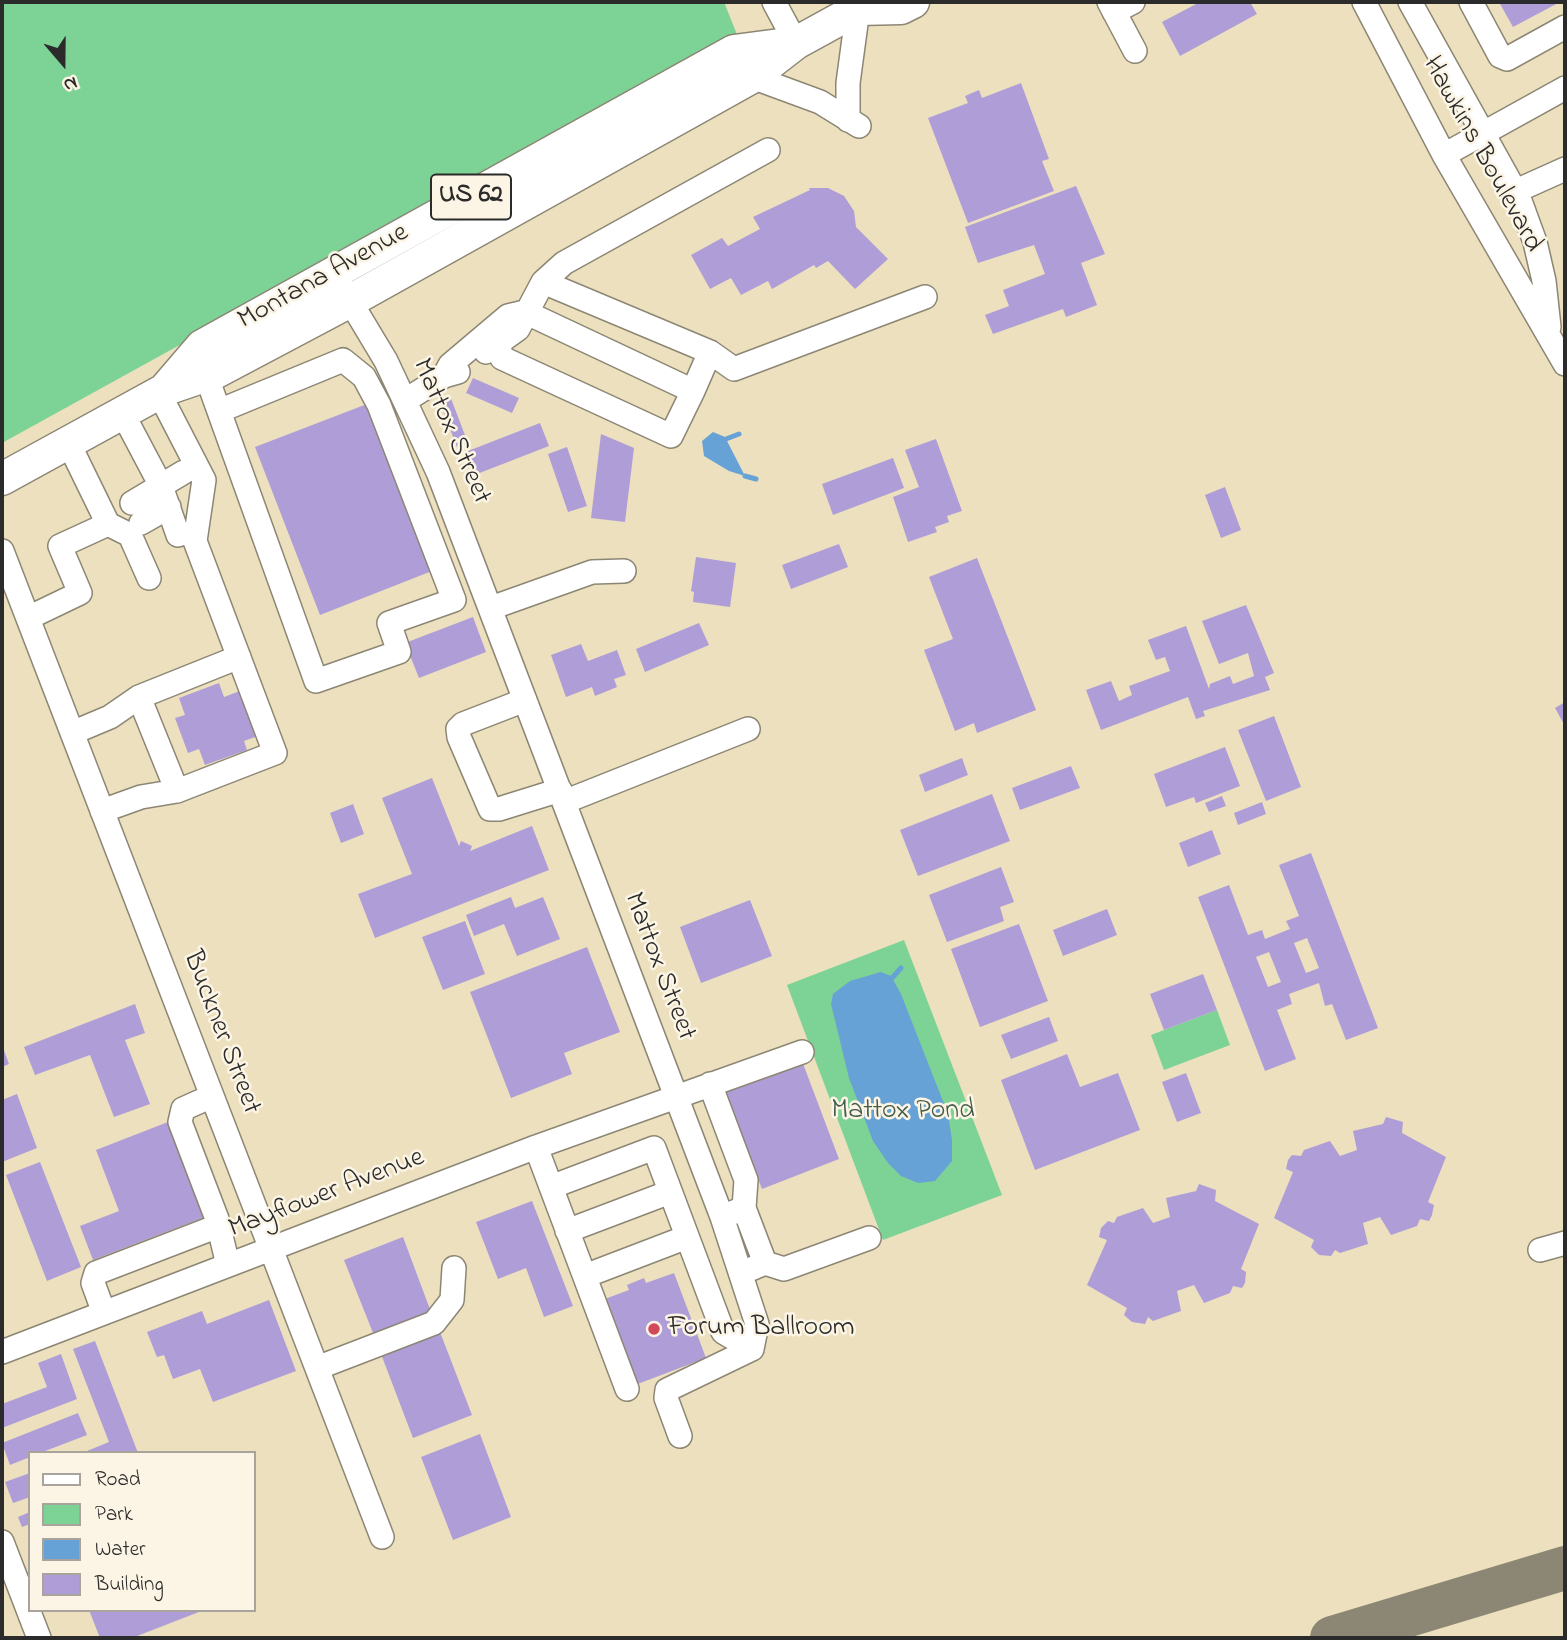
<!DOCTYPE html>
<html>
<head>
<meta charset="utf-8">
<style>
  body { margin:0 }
  #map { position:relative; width:1567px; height:1640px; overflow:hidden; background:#ece0be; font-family:"Indie Flower",sans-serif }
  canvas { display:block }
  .frame { position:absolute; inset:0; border:4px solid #2b2b2b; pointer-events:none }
  .legend { position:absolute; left:28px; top:1451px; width:228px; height:161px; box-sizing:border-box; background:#fcf5e5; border:2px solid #a8a49b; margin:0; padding:9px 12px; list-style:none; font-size:21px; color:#2b2b2b }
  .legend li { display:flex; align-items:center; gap:14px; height:35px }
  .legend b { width:35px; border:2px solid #a8a49b }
  .north { position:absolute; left:28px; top:28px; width:70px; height:70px; -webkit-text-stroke:5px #fcf5e5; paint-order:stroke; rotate:160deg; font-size:19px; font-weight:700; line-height:28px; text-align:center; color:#2b2b2b }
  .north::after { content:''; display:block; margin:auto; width:24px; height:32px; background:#2b2b2b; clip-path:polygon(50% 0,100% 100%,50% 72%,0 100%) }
</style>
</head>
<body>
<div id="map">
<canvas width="1567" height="1640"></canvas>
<div class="frame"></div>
<ul class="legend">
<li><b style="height:9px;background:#fff"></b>Road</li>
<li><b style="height:19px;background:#7dd295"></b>Park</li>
<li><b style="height:19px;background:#67a2d7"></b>Water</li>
<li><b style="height:19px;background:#af9dd8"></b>Building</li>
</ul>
<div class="north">N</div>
</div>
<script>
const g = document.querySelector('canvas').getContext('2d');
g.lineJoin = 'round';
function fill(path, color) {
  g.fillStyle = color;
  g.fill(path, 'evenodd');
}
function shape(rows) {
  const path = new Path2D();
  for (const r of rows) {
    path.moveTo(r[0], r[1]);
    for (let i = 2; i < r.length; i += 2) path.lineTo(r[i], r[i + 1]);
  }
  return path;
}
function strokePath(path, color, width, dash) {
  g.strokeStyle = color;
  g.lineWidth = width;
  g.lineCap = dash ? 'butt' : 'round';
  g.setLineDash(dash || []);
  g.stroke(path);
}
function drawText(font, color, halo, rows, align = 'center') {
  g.font = font + ' "Indie Flower",sans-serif';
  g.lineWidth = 5;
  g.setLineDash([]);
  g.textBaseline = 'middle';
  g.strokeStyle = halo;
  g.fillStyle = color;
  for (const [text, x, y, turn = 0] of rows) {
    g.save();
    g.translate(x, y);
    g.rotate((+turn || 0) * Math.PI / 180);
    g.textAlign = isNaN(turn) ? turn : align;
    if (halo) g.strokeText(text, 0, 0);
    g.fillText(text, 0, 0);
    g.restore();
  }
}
const green = shape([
  [2,2,724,2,738,37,2,443],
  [904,940,1002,1195,883,1240,787,985],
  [1217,1010,1230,1045,1164,1070,1151,1035]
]);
const water = shape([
  [713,432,725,437,745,476,729,471,704,456,702,441],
  [881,972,891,976,901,994,948,1114,952,1140,952,1161,935,1181,918,1183,901,1176,888,1163,873,1141,849,1078,831,1004,833,994,850,981]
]);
const stream = shape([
  [726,439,739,434],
  [745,476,756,479],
  [892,978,901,968]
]);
const taxiway = shape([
  [1332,1638,1565,1568]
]);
const building = shape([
  [1200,2,1250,2,1257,14,1180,56,1162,22],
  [1499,2,1560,2,1513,27],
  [1021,83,1049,159,1042,161,1054,191,968,223,928,118,968,103,965,96,979,90,982,98],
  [1076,186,1105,254,1081,263,1097,305,1066,317,1063,309,993,334,985,315,1009,306,1003,290,1045,274,1034,245,978,263,965,227],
  [809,188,828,188,844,196,854,211,856,227,888,259,855,289,828,261,816,268,814,265,772,289,768,281,741,295,731,278,710,289,691,255,722,238,728,246,760,229,753,217,810,190],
  [473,378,519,398,512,413,466,393],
  [450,396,468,443,457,447,439,400],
  [367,404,432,571,320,615,255,447],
  [540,423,549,446,477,474,468,451],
  [601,434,634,448,625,522,591,518],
  [936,439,962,511,947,516,949,522,935,527,937,532,908,542,893,497,919,487,905,450],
  [567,447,587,506,568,512,548,454],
  [893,458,904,488,833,515,822,484],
  [1225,487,1241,530,1221,538,1205,495],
  [839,544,848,567,791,589,782,565],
  [696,557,736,563,730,607,693,602,694,592,691,591],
  [977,558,1036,710,977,733,974,723,955,731,924,650,953,639,929,577],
  [1246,605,1274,673,1265,677,1270,690,1203,711,1205,716,1196,719,1188,697,1101,730,1086,690,1111,681,1119,701,1132,695,1129,686,1170,671,1165,657,1156,660,1148,640,1186,626,1209,689,1210,684,1230,676,1233,684,1254,676,1248,653,1219,664,1202,621],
  [473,617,486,652,419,678,405,643],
  [699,623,709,645,645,672,636,649],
  [581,644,588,661,617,650,626,675,614,679,617,687,595,696,592,687,566,697,551,655],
  [219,683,224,697,245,689,261,735,244,741,247,750,205,765,199,749,188,753,175,718,185,715,179,698],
  [1565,702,1565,726,1555,708],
  [1274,716,1301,787,1266,801,1238,730],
  [1225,747,1240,786,1196,803,1194,797,1166,807,1154,774],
  [962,758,968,775,925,792,919,775],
  [1071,766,1080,788,1020,810,1012,788],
  [432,778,459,846,461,841,472,846,470,851,532,826,549,870,375,938,358,894,412,874,382,798],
  [992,794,1010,841,918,876,900,830],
  [1222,796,1226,806,1209,812,1205,803],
  [1262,802,1266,814,1238,825,1234,813],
  [353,804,364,834,341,843,330,813],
  [1212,830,1221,854,1188,867,1179,843],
  [1311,853,1378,1028,1346,1040,1332,1004,1325,1006,1319,983,1289,994,1292,1004,1277,1010,1296,1059,1265,1071,1198,897,1229,885,1248,935,1262,930,1265,939,1290,929,1286,921,1299,916,1279,865],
  [1307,938,1319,968,1306,973,1294,943],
  [1269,952,1281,982,1268,987,1256,957],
  [1001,867,1014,902,1000,907,1004,921,947,942,929,895],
  [511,897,515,908,543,897,560,939,517,956,504,924,474,936,466,915],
  [750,900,772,956,701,983,680,927],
  [1107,909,1117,935,1063,956,1053,930],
  [465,921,485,974,443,990,422,937],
  [1019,924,1048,1001,980,1027,951,949],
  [587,947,620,1032,564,1053,572,1074,511,1098,470,992],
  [1203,974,1217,1010,1164,1030,1150,994],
  [135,1004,145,1033,125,1040,150,1104,114,1117,90,1055,35,1075,24,1047],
  [1049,1017,1058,1041,1011,1059,1001,1035],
  [2,1045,9,1064,2,1067],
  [1067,1054,1080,1087,1118,1073,1140,1130,1035,1170,1001,1080],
  [802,1061,839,1159,762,1189,724,1091],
  [1186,1073,1201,1113,1177,1122,1162,1082],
  [17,1094,37,1148,2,1162,2,1100],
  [1386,1117,1403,1122,1402,1133,1446,1157,1428,1202,1434,1205,1432,1215,1429,1221,1420,1219,1417,1226,1391,1235,1380,1217,1363,1223,1368,1244,1340,1253,1335,1250,1331,1256,1319,1255,1311,1247,1314,1240,1274,1218,1293,1172,1286,1169,1288,1160,1292,1155,1301,1156,1304,1150,1330,1141,1340,1156,1357,1150,1353,1131,1383,1124],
  [168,1122,205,1217,93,1260,80,1226,119,1211,96,1150],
  [40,1162,81,1267,47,1281,6,1175],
  [1199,1184,1216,1190,1215,1201,1259,1224,1241,1269,1246,1272,1245,1283,1242,1288,1233,1286,1230,1293,1204,1303,1194,1285,1177,1291,1181,1311,1153,1321,1148,1317,1145,1324,1132,1322,1124,1315,1127,1308,1087,1285,1107,1240,1099,1237,1101,1228,1108,1221,1114,1223,1117,1217,1143,1208,1153,1223,1170,1217,1166,1198,1196,1191],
  [532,1201,573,1306,544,1317,526,1268,498,1279,476,1222],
  [403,1237,434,1320,377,1343,344,1260],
  [674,1273,706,1358,635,1385,602,1300,629,1290,627,1285,644,1278,646,1283],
  [269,1300,296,1371,213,1402,200,1369,173,1379,164,1355,157,1357,147,1332,202,1311,207,1324],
  [440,1332,472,1415,413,1438,381,1354],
  [95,1341,138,1453,82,1453,109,1442,73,1349],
  [61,1354,77,1399,2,1428,2,1404,47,1387,38,1363],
  [78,1413,87,1435,40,1453,30,1453,30,1457,10,1465,2,1443],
  [480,1434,511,1517,453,1540,421,1457],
  [30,1473,30,1497,13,1503,5,1482],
  [30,1512,30,1524,22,1527,18,1517],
  [89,1610,204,1610,132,1638,100,1638]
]);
const minor = shape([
  [774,2,796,43],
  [1109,2,1135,51],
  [1364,2,1444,155,1565,364],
  [1410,2,1519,198,1535,242,1544,281,1549,327],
  [1471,2,1500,56,1507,59,1565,27],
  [1114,12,1133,2],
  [752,77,820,102,859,126],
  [848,120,848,83,858,9],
  [1444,155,1565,88],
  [1516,191,1565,169],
  [543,282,710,352],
  [341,286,386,361,438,472,722,1217,757,1324,752,1349],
  [486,352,518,329,543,282,564,263,768,150],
  [206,375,316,681,399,652,389,623,454,600,379,405,364,377,343,360,219,411],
  [444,376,450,365,508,316,525,312,693,391,671,436,502,358,498,344],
  [693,391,710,352,734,369,925,297],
  [406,400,444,376,458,372],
  [123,414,161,486,178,535],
  [132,503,184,472],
  [141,523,169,507],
  [108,524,130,535,149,578],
  [2,551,382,1537],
  [491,608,592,572,624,571],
  [28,618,80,593,60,546,108,524,68,442],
  [139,697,177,791],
  [525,700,463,724,458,729,459,737,490,809,499,809,560,790],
  [72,733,110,717,139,697,239,657],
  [564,802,748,729],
  [102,811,141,797,177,791,275,753,195,541,204,480,159,393],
  [710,1084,746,1180,744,1208,722,1217],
  [212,1096,183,1109,180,1122,217,1219,228,1265],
  [536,1147,627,1389],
  [551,1187,654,1148,723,1332,752,1349],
  [744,1208,765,1263,751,1269],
  [567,1231,670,1192],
  [1540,1250,1565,1243],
  [765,1263,784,1269,869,1238],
  [585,1276,687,1237],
  [104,1313,93,1283,96,1273,218,1226],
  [2,1352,536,1147,802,1052],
  [317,1368,434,1323,452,1300,454,1268],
  [680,1436,666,1398,667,1390,752,1349],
  [2,1542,39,1638]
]);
const highway = shape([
  [858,9,901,8,913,2],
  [166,388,202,346,734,51,795,43],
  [2,479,166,389,216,372,350,301,752,77,796,43,858,9,863,2]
]);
const markers = [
  [654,1329,7,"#d1495b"]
];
const shields = [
  [471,197,80]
];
const shieldNames = [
  ["US 62",471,197]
];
const streetNames = [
  ["Hawkins Boulevard",1481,155,61],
  ["Montana Avenue",324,278,-29],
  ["Mattox Street",450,432,66],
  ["Mattox Street",658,967,69],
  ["Buckner Street",220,1033,69],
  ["Mayflower Avenue",327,1195,-21]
];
const parkNames = [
  ["Mattox Pond",903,1112]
];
const poiNames = [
  ["Forum Ballroom",668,1329]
];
fill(green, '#7dd295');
fill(water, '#67a2d7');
strokePath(stream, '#67a2d7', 5);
strokePath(taxiway, '#8c8674', 44);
fill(building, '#af9dd8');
strokePath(minor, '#8c8674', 26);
strokePath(highway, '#8c8674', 35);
strokePath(minor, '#fff', 23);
strokePath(highway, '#fff', 32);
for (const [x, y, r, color] of markers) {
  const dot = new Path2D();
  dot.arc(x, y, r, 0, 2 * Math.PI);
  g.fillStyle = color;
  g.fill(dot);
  strokePath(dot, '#fcf5e5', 2.5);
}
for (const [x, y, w] of shields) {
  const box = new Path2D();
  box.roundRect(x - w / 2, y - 22.5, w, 45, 5);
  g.fillStyle = '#fcf5e5';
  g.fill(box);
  strokePath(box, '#2b2b2b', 2);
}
drawText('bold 26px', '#2b2b2b', null, shieldNames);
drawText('28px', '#2b2b2b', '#fcf5e5', streetNames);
drawText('28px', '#445d4b', '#fcf5e5', parkNames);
drawText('28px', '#2b2b2b', '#fcf5e5', poiNames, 'left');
</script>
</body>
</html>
